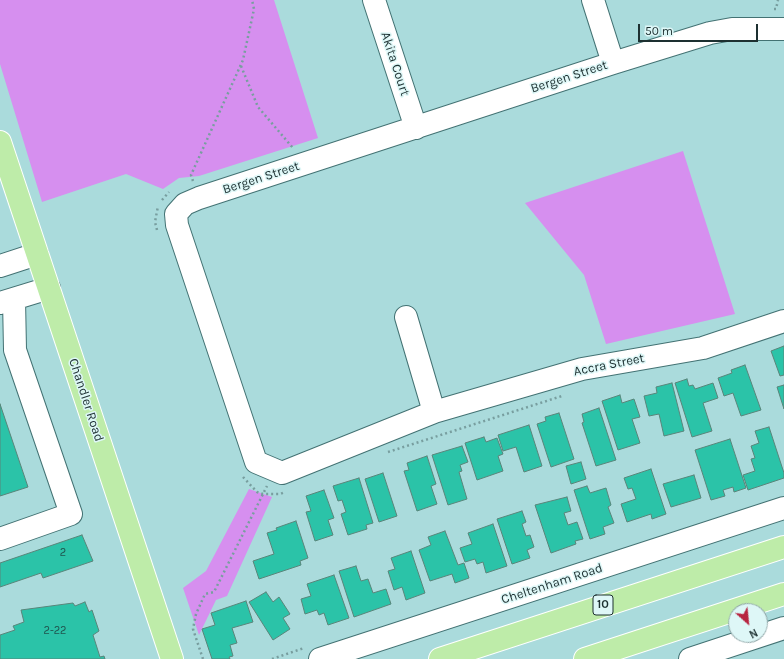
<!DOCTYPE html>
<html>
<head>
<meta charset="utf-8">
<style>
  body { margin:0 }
  #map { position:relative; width:784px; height:659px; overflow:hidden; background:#aadbdc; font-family:Karla,sans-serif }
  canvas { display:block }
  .north { position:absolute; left:728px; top:603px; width:40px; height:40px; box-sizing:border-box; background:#def7f7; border:1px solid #91a7a8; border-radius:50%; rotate:153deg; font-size:11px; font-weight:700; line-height:16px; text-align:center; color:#1d3031 }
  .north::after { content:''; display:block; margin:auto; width:14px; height:18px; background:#b72540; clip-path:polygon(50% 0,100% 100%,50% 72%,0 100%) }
  .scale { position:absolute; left:638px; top:24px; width:120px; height:18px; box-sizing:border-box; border:2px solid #1d3031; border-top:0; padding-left:5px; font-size:12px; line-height:14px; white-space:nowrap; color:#1d3031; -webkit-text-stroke:3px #def7f7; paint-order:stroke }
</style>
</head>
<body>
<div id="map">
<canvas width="784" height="659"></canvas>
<div class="north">N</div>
<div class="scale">50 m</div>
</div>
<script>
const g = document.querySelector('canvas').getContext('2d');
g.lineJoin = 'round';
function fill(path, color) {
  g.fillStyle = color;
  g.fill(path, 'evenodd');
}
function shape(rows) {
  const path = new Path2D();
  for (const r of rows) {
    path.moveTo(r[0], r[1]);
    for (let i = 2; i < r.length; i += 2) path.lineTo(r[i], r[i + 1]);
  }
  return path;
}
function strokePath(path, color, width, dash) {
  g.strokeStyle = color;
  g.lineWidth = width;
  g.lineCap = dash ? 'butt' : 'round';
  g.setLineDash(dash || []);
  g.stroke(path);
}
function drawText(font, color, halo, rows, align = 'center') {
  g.font = font + ' Karla,sans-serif';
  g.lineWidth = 3;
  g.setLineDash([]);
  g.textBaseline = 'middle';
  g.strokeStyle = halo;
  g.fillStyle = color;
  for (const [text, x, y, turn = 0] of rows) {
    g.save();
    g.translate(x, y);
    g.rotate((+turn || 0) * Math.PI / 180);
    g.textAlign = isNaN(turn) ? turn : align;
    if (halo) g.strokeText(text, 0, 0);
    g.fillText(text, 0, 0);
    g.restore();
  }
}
const green = shape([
  [0,0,274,0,318,138,199,176,179,178,163,189,126,174,42,202,0,64],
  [683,151,735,314,606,344,584,275,525,203],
  [249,489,272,497,227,596,216,600,199,635,183,588,206,571]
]);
const building = shape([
  [784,346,784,375,780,376,771,351,784,346],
  [745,365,761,410,741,416,733,393,724,396,718,378,732,373,731,370,745,365],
  [687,379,689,386,693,385,695,389,713,383,718,398,703,403,712,431,692,437,675,383,687,379],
  [672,383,684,431,664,436,659,414,649,416,644,396,657,393,656,387,672,383],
  [784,385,784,409,777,387,784,385],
  [620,395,622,403,634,399,640,417,632,419,640,443,618,450,602,401,620,395],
  [0,404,28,487,0,496,0,404],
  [599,408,616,460,596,466,582,423,584,422,582,414,599,408],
  [559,413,574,459,551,467,537,424,546,421,545,417,559,413],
  [529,425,542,466,524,472,516,447,503,451,498,435,529,425],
  [769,427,784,473,784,478,748,490,743,475,755,471,751,459,755,458,751,446,759,443,755,431,769,427],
  [484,437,486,442,497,438,503,454,498,456,503,471,477,480,465,443,484,437],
  [730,439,746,488,734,492,733,487,723,490,725,496,711,500,695,450,730,439],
  [462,446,468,462,460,465,462,471,459,472,467,499,448,505,432,455,462,446],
  [427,456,436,484,431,486,437,504,417,511,404,471,409,470,407,463,427,456],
  [581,462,586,479,571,484,566,466,581,462],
  [651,469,666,514,652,519,651,514,627,522,621,504,636,499,632,488,628,489,624,478,651,469],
  [383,473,397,516,379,522,365,479,383,473],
  [694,475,701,498,671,507,663,484,694,475],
  [359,478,373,523,366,525,367,529,348,535,341,514,346,512,342,500,338,501,333,486,359,478],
  [587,486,590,493,606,488,611,505,608,507,614,523,603,527,605,534,590,539,574,490,587,486],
  [324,490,334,518,328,520,333,535,315,541,306,512,311,511,306,496,324,490],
  [567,497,571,511,564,513,568,525,577,522,583,539,575,541,576,544,551,553,535,505,567,497],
  [522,511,526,522,522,524,526,536,530,535,534,547,527,550,530,558,512,564,497,519,522,511],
  [296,521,308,558,300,561,301,565,259,579,253,561,274,554,267,533,277,530,276,528,296,521],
  [493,524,507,566,486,573,483,562,477,564,475,559,465,562,460,548,472,544,468,533,493,524],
  [445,531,458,565,464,563,469,578,455,583,452,574,430,581,419,550,431,545,428,537,445,531],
  [82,535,93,561,43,578,41,573,0,587,0,563,82,535],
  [411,551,425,593,406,600,402,587,394,590,388,571,395,569,391,558,411,551],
  [356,566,361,581,368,579,373,593,386,589,391,604,354,617,339,571,356,566],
  [334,575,349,618,328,625,324,613,319,615,317,610,305,614,301,599,311,596,307,584,334,575],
  [266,592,273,602,279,597,290,614,283,618,290,629,273,640,249,602,266,592],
  [246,601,253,622,232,628,237,643,230,645,233,656,229,657,230,659,212,659,202,629,215,625,211,613,246,601],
  [85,602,89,612,92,610,99,631,93,635,100,657,104,656,105,659,0,659,0,635,15,630,13,626,24,622,21,610,73,603,75,606,85,602]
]);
const path = shape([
  [774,9,776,9,778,0],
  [241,66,258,107,293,148],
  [193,181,191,175,243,60,254,9,252,0],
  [162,200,169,192],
  [157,230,155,222,158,206],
  [388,452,562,396],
  [243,477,257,492,263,494,280,494,285,492],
  [203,659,193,629,196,614,205,594,214,592,267,486],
  [272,659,304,648]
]);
const minor = shape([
  [374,0,416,128],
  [593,0,613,63],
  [784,29,732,29,710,33,613,63,199,198,185,204,176,214,177,225,256,462,282,473,434,412,582,369,703,348,784,321],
  [0,266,37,254],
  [0,303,49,288],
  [406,317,434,412],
  [0,539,71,514,15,350,14,299],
  [320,659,784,508],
  [690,659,784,628]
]);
const major = shape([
  [0,142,172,659],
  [440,659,784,547],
  [585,659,784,594]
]);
const numberNames = [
  ["2",63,553],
  ["2-22",55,631]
];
const shields = [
  [603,605,20]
];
const shieldNames = [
  ["10",603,605]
];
const streetNames = [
  ["Akita Court",395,64,72],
  ["Bergen Street",569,77,-18],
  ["Bergen Street",261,178,-18],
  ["Accra Street",609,365,-11],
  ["Chandler Road",86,400,72],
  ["Cheltenham Road",552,584,-18]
];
fill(green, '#d68fef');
fill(building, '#2bc3a8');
strokePath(building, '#59857a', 1);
strokePath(minor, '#437273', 24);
strokePath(major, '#fff', 24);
strokePath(path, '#789e9f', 2.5, [2, 3]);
strokePath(minor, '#fff', 22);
strokePath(major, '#beeca9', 22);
drawText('11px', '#20554f', null, numberNames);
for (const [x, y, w] of shields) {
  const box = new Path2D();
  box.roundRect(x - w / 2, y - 10, w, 20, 3);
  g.fillStyle = '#def7f7';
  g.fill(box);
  strokePath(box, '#1d3031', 1);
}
drawText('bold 12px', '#1d3031', null, shieldNames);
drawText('13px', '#1d3031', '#def7f7', streetNames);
</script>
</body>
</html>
